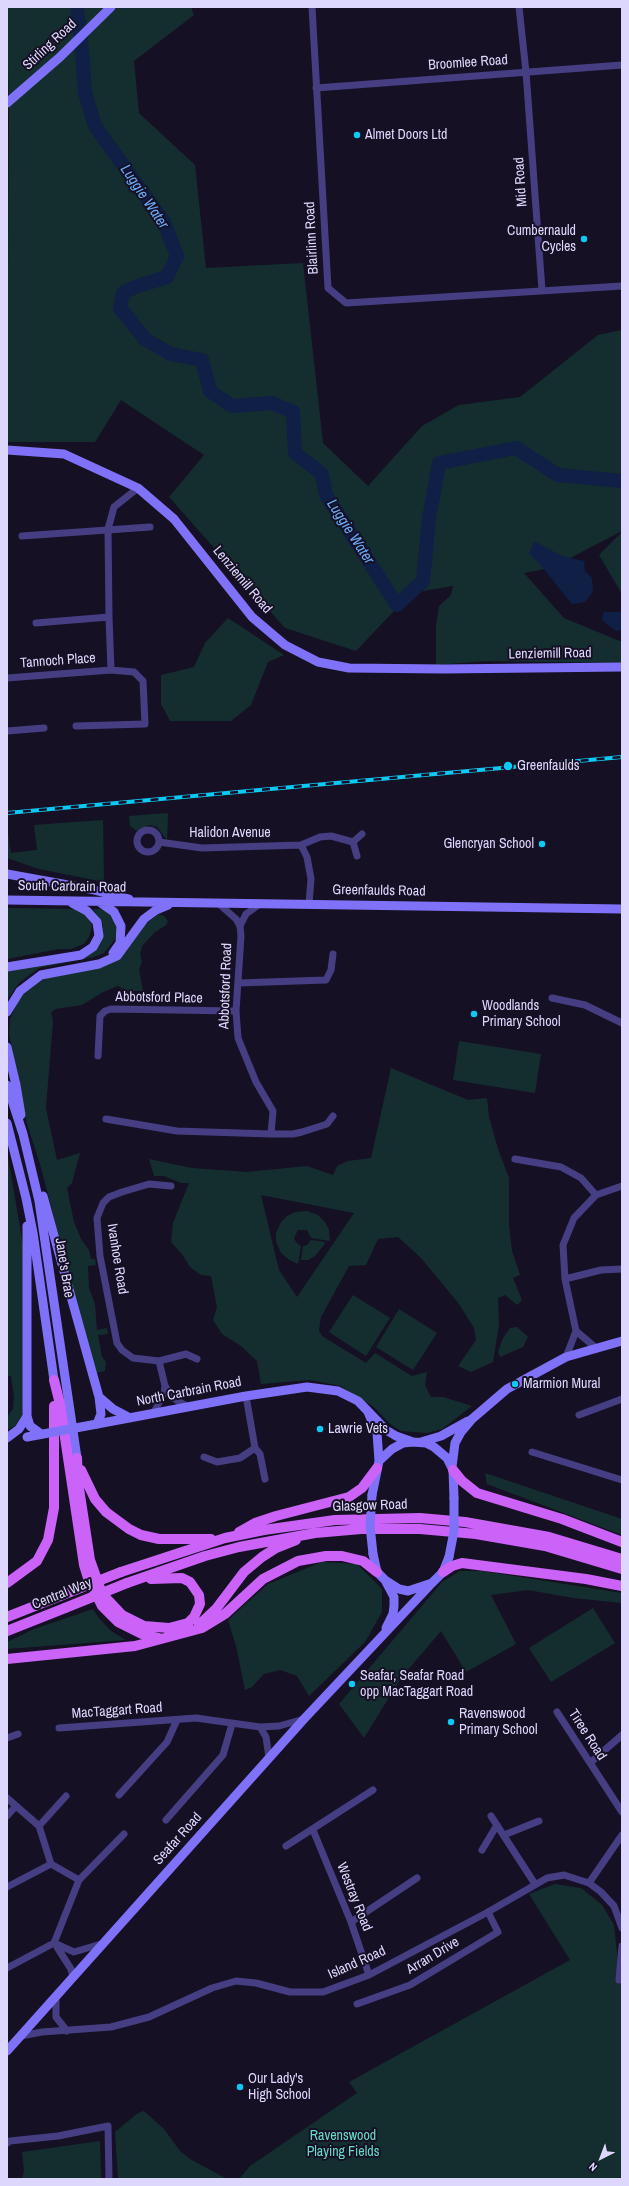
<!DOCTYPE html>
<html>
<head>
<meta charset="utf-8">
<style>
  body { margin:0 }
  #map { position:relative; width:629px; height:2186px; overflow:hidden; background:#161025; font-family:"Archivo Narrow",sans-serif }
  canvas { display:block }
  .frame { position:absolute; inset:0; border:8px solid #ded7fd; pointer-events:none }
  .north { position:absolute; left:581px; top:2138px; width:40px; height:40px; -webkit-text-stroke:3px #161025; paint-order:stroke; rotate:222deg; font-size:11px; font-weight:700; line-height:16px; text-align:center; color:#ded7fd }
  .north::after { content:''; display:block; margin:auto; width:14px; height:18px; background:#ded7fd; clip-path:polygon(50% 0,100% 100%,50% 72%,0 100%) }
</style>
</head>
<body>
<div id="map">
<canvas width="629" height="2186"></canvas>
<div class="frame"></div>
<div class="north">N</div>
</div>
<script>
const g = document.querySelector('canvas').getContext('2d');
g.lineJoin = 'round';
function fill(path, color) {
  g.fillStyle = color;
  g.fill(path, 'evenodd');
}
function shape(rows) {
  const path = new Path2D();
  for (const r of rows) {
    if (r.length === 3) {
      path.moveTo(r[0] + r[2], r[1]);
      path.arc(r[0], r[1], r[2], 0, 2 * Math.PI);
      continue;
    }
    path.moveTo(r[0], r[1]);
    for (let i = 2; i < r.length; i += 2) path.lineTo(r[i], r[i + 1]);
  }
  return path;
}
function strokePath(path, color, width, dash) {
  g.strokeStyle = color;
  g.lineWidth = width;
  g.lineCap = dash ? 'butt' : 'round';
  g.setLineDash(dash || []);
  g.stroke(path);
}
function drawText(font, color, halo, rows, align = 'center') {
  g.font = font + ' "Archivo Narrow",sans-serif';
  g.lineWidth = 4;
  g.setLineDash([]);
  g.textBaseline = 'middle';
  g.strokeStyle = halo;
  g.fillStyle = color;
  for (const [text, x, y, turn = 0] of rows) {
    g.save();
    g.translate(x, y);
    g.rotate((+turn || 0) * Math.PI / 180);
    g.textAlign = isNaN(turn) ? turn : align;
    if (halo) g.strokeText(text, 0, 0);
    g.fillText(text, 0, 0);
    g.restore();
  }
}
const green = shape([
  [7,7,191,7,194,15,134,61,139,113,195,165,206,268,303,263,323,443,368,486,422,426,459,405,520,397,598,335,622,330,622,531,551,568,524,573,564,618,622,642,622,663,486,661,436,665,436,626,439,606,451,595,453,586,411,593,356,651,285,628,169,497,204,455,121,400,95,442,7,442,9,119],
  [622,532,622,594,599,555],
  [228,618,284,655,268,662,251,705,231,721,170,721,161,704,161,675,194,667,205,643],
  [168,813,167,840,157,827,149,825,137,831,130,826,129,816],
  [103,820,104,882,39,869,7,858,7,827,11,853,37,850,34,825],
  [7,908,76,909,91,916,92,927,89,937,84,944,71,949,59,949,7,959],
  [93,909,108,909,117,923,117,933,113,942,104,953,94,957,39,968,19,983,7,1000,7,969,80,957,102,937,103,925],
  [158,914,164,916,168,921,166,925,154,933,142,946,140,954,142,962,139,969,143,991,127,991,118,986,103,992,82,1005,55,1009,51,1013,53,1021,46,1108,57,1160,80,1153,72,1183,67,1188,74,1222,81,1239,89,1250,91,1259,95,1259,96,1265,88,1266,89,1288,95,1304,97,1330,107,1328,108,1334,98,1335,102,1357,106,1362,105,1371,95,1373,40,1164,27,1124,9,1034,10,1019,21,996,38,981,51,976,91,970],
  [459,1041,541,1054,535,1093,453,1080],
  [391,1068,468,1100,487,1098,489,1117,498,1149,509,1178,509,1224,512,1251,520,1275,513,1278,522,1300,517,1305,505,1295,498,1298,499,1325,493,1362,471,1372,458,1366,476,1340,474,1328,459,1304,421,1258,398,1237,378,1239,366,1265,349,1266,321,1317,319,1330,322,1336,366,1363,375,1353,412,1376,427,1372,425,1385,431,1397,443,1397,472,1406,442,1429,427,1433,401,1431,390,1424,374,1407,341,1386,310,1380,261,1384,257,1361,241,1346,222,1334,213,1320,217,1307,211,1276,201,1275,190,1267,182,1254,171,1242,173,1223,189,1183,181,1183,164,1176,154,1176,149,1159,192,1168,247,1172,307,1166,333,1175,337,1166,348,1161,371,1158],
  [261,1195,354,1213,297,1297,279,1270],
  [7,1151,24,1251,24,1396,22,1415,15,1426,7,1430,7,1417,13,1409,14,1397,11,1376,7,1376],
  [307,1211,318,1215,325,1222,329,1230,330,1241,311,1238,307,1230,298,1230,294,1238,296,1242,301,1246,298,1264,288,1259,281,1253,276,1242,276,1233,281,1222,287,1216,295,1212],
  [311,1240,325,1242,324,1245,315,1256,308,1260,301,1260,303,1246,307,1245],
  [353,1295,390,1318,366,1356,329,1332],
  [399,1309,437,1333,413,1370,376,1347],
  [517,1327,528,1337,523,1347,500,1357,498,1352,503,1338,510,1328],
  [485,1473,622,1519,622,1535,487,1484],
  [322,1562,357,1564,382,1589,382,1612,365,1642,309,1696,297,1676,280,1670,264,1674,252,1687,245,1690,236,1646,228,1620,268,1584],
  [460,1571,482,1571,622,1593,622,1603,573,1598,528,1590,491,1595,516,1644,466,1672,441,1631,401,1678,364,1738,339,1704,442,1582],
  [593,1608,615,1643,551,1682,529,1648],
  [93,1609,98,1617,111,1631,126,1640,7,1649,7,1642,34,1629],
  [555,1884,581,1888,602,1905,614,1925,618,1963,622,1964,622,2179,239,2179,250,2166,357,2093,349,2082,570,1960,529,1894],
  [144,2111,164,2129,180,2151,190,2159,227,2179,118,2179,115,2132,138,2113],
  [100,2141,101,2179,22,2179,24,2171,22,2152]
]);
const water = shape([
  [534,541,562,556,584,561,585,571,592,578,593,592,585,602,572,604,538,562,529,554],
  [604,612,621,612,622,630,616,631,602,620]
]);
const river = shape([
  [77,7,82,49,85,93,95,126,164,222,177,256,167,277,135,287,123,293,120,308,145,339,171,354,202,360,210,391,232,406,272,403,293,412,295,453,322,474,326,495,397,605,423,581,429,519,439,463,516,448,558,475,622,481]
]);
const street = shape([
  [312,7,328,288,346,303,622,286],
  [519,7,526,72,542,290],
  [316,88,622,65],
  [22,536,150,527],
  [36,623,109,617],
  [7,678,111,670],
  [76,726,145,724,143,681,134,672,111,670,109,617,108,529,114,507,138,488],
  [7,731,44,728],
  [148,841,11],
  [159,842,202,848,301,845,320,837,331,836,353,842,362,834],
  [353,842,357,856],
  [301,845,307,857,311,879,309,904],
  [219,904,236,919,240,926,241,936,236,1011,238,1038,256,1082,273,1111,271,1134],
  [240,926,246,914,260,904],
  [238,983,326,980,331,970,333,954],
  [552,998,585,1005,622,1023],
  [98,1056,100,1016,105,1011,111,1009,236,1011],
  [106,1119,177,1131,271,1134,293,1134,302,1132,327,1124,333,1116],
  [515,1159,561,1167,581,1178,596,1195],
  [565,1279,601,1270,622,1269],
  [576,1331,596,1348],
  [566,1357,576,1331,565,1279,563,1245,574,1218,596,1195,622,1186],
  [159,1361,186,1354,197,1359],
  [165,1386,173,1398,188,1407],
  [153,1414,164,1393,165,1386,159,1361,133,1358,122,1350,117,1343,100,1256,97,1218,103,1203,109,1197,122,1192,149,1184,171,1186],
  [579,1415,622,1399],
  [255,1448,260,1454,265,1479],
  [532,1452,622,1480],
  [204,1457,217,1462,240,1458,255,1448,246,1396],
  [557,1712,622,1812],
  [260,1727,266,1737,269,1758],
  [59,1728,196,1718,260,1727,279,1726,304,1719],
  [7,1738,18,1734],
  [590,1763,622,1735],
  [119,1795,167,1742,177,1720],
  [7,1798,39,1826,51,1864,79,1880,54,1943,7,1968],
  [7,1816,16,1806],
  [491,1816,535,1884],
  [166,1820,223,1755,232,1724],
  [39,1826,66,1796],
  [313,1830,351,1922,369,1975],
  [504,1835,539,1821],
  [286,1846,373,1790],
  [482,1850,497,1825],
  [79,1880,124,1834],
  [589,1883,622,1835],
  [7,1887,51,1864],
  [351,1922,417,1878],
  [54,1943,74,1952,101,1944],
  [57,1947,71,1969,73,1977],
  [619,1980,622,1946],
  [56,1996,56,2017,67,2031],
  [357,2004,410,1985,498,1932,488,1912],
  [21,2036,42,2032,111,2027,149,2017,212,1988,236,1981,256,1983,290,1992,323,1992,369,1975,488,1912,547,1878,564,1875,589,1883,601,1892,614,1906,622,1928],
  [7,2143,10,2141,58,2136,108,2126,109,2179]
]);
const secondary = shape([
  [7,103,60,57,111,7],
  [7,450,64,454,138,488,174,519,252,617,285,645,318,662,349,668,444,669,622,667],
  [7,874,90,889,129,899],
  [7,900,622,909],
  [101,903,114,912,121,926,120,943,113,953],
  [7,967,81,955,93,947,99,936,97,922,87,911,72,903],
  [7,1012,20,991,41,975,99,964,117,956,144,919,156,910,168,905],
  [7,1047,16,1085,21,1115],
  [7,1085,23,1134,39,1201,77,1458],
  [7,1123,26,1198,33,1233,54,1380],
  [43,1196,99,1397,101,1414,97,1424],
  [27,1226,27,1416,30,1426,41,1434],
  [99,1397,113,1409,130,1418],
  [368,1412,377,1433,379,1461],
  [97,1424,246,1396,307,1387,338,1391,358,1401,386,1430,396,1436,413,1442],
  [7,1438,19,1429,27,1416],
  [421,1442,441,1436,468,1421],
  [452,1467,455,1443,461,1432,472,1419,507,1389,566,1357,622,1341],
  [372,1495,379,1461,392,1449,403,1443,413,1442,426,1443,434,1447,447,1458,453,1470,454,1498],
  [373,1554,377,1572,385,1580,399,1589,408,1591,432,1583,443,1572,449,1557],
  [386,1582,394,1597,394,1606,393,1614,386,1628],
  [7,2051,304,1719,432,1583]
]);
const primary = shape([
  [54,1380,60,1404,84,1565,88,1578,102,1606,118,1622,142,1634,159,1638],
  [77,1458,78,1482,90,1560,100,1588,106,1598,122,1615,144,1626,169,1628,188,1623,194,1617,200,1604,199,1595,190,1582,182,1578,151,1579],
  [81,1470,95,1499,106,1512,129,1529,141,1535,159,1539,211,1539],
  [453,1470,462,1481,477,1493,562,1519,622,1542],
  [239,1532,255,1523,276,1516,349,1497,362,1488,377,1468],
  [121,1572,225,1538,264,1530,335,1520,420,1518,465,1522,549,1537,622,1559],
  [443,1572,452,1566,462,1563,586,1579,622,1586],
  [7,1583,37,1561,48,1540,54,1508,54,1406],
  [127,1583,205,1556,239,1547,315,1533,361,1529,420,1529,476,1534,545,1546,622,1569],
  [7,1617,60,1596],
  [199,1625,216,1609,244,1572,262,1557,276,1548,296,1540],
  [7,1631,65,1608],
  [7,1659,135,1646,202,1628,225,1614,263,1579,298,1561,326,1556,342,1556,363,1561,377,1572]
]);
const rail = shape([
  [7,813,622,757]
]);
const secondaryBridge = shape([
  [27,1437,97,1424],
  [372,1495,370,1526,373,1554],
  [449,1557,454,1531,454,1498]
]);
const primaryBridge = shape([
  [60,1596,121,1572],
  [65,1608,127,1583]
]);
const markers = [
  [357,135,4,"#0ccaf4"],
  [584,239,4,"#0ccaf4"],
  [508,766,5,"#0ccaf4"],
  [542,844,4,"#0ccaf4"],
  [474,1014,4,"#0ccaf4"],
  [515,1384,4,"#0ccaf4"],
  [320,1429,4,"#0ccaf4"],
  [352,1684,4,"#0ccaf4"],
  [451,1722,4,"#0ccaf4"],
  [240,2087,4,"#0ccaf4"]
];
const streetNames = [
  ["Stirling Road",50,45,-43],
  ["Broomlee Road",468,63,-4],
  ["Mid Road",521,182,-94],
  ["Blairlinn Road",312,238,-93],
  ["Lenziemill Road",242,580,50],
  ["Lenziemill Road",550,654,-1],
  ["Tannoch Place",58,661,-4],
  ["Halidon Avenue",230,833],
  ["South Carbrain Road",72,887,1],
  ["Greenfaulds Road",379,891,1],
  ["Abbotsford Road",226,986,-88],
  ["Abbotsford Place",159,998,1],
  ["Ivanhoe Road",117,1259,81],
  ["Jane's Brae",64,1268,81],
  ["North Carbrain Road",189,1392,-11],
  ["Glasgow Road",370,1506,-2],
  ["Central Way",62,1594,-22],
  ["MacTaggart Road",117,1711,-4],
  ["Tiree Road",587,1735,57],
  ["Seafar Road",178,1839,-48],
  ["Westray Road",354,1897,68],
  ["Arran Drive",433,1956,-31],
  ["Island Road",357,1963,-24]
];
const poiNames = [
  ["Almet Doors Ltd",365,135],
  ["Cumbernauld",576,231,"right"],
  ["Cycles",576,247,"right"],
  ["Greenfaulds",517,766],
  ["Glencryan School",534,844,"right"],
  ["Woodlands",482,1006],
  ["Primary School",482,1022],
  ["Marmion Mural",523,1384],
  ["Lawrie Vets",328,1429],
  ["Seafar, Seafar Road",360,1676],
  ["opp MacTaggart Road",360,1692],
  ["Ravenswood",459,1714],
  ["Primary School",459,1730],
  ["Our Lady's",248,2079],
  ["High School",248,2095]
];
const parkNames = [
  ["Ravenswood",343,2136],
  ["Playing Fields",343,2152]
];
const waterNames = [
  ["Luggie Water",144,197,56],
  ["Luggie Water",350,532,57]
];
fill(green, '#142e2f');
fill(water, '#0f1f46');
strokePath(river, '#0f1f46', 14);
strokePath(street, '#463e82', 7);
strokePath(secondary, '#8072f8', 9);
strokePath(primary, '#cc63f8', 10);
strokePath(rail, '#0ccaf4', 4);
strokePath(rail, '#161025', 2.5, [8]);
strokePath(secondaryBridge, '#8072f8', 9);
strokePath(primaryBridge, '#cc63f8', 10);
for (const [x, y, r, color] of markers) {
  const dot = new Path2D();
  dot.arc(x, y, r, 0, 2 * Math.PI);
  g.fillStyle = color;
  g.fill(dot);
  strokePath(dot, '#161025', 1.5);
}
drawText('14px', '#ded7fd', '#161025', streetNames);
drawText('14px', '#ded7fd', '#161025', poiNames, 'left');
drawText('14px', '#65dac6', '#161025', parkNames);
drawText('italic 15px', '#6aabf8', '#161025', waterNames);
</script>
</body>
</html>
